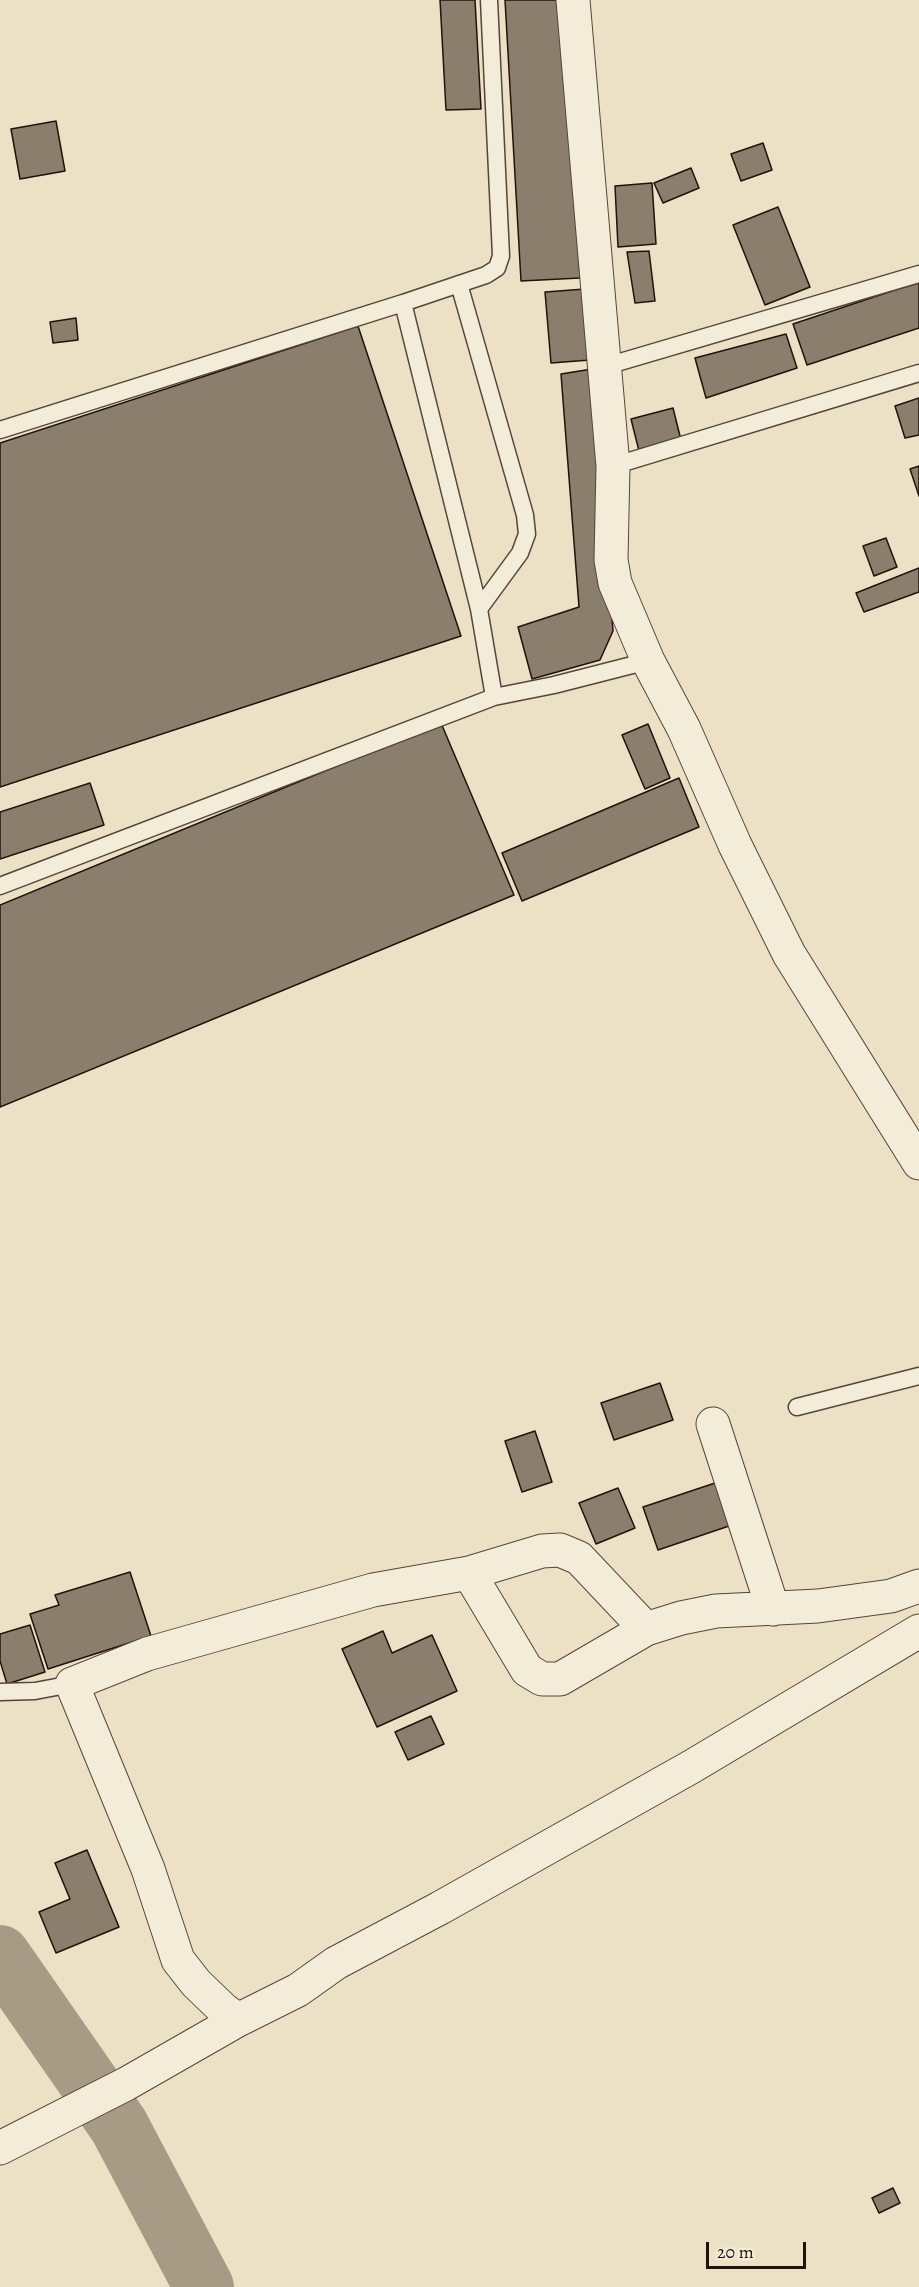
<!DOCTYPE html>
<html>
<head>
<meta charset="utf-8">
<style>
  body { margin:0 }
  #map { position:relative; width:919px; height:2287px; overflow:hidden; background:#ede1c5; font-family:Alegreya,serif }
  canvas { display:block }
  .scale { position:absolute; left:706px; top:2242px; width:100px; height:27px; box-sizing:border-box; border:3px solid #21120b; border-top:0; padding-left:8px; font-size:18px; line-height:21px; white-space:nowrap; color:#21120b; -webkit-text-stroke:4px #f3ecd9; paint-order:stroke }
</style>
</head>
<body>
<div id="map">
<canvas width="919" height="2287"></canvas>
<div class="scale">20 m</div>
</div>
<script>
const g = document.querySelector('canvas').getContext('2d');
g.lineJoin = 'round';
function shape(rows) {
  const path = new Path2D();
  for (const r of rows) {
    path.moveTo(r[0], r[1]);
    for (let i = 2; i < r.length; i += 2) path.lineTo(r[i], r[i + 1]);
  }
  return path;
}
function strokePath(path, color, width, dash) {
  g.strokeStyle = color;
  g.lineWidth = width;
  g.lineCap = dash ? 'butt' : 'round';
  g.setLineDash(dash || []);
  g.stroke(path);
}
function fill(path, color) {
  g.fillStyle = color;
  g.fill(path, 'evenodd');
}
const river = shape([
  [0,1955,119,2126,204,2287]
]);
const building = shape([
  [440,0,475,0,481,109,446,110,440,0],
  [505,0,566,0,580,278,521,281,505,0],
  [56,121,65,171,20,179,11,129,56,121],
  [763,143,772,170,741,181,731,154,763,143],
  [691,168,699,188,663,203,654,183,691,168],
  [652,183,656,244,618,247,615,186,652,183],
  [778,207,810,287,765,305,733,225,778,207],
  [649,251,655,301,635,303,627,252,649,251],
  [919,282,919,328,807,365,793,324,919,282],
  [585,289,590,360,551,363,545,292,585,289],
  [76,318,78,340,53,343,50,322,76,318],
  [358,326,461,636,0,787,0,443,358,326],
  [786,334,797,368,706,398,695,358,786,334],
  [592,369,613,631,600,660,532,679,518,627,579,607,561,374,592,369],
  [919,398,919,435,905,438,895,406,919,398],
  [673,408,681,440,639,451,631,419,673,408],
  [919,466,919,496,910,469,919,466],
  [886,538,897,567,874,576,863,546,886,538],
  [919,568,919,592,864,612,856,593,919,568],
  [441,723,514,895,0,1107,0,905,441,723],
  [648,724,670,778,645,789,622,735,648,724],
  [679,778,699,827,522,901,502,853,679,778],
  [90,783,104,825,0,859,0,812,90,783],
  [660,1383,673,1420,614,1440,601,1403,660,1383],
  [535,1431,552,1482,522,1492,505,1441,535,1431],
  [718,1482,732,1525,658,1550,643,1507,718,1482],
  [618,1488,635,1528,596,1544,579,1503,618,1488],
  [130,1572,151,1636,48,1669,30,1614,59,1605,55,1595,130,1572],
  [30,1625,45,1672,7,1684,0,1661,0,1634,30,1625],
  [383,1631,392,1653,432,1635,457,1691,377,1727,342,1649,383,1631],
  [431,1716,444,1744,408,1760,395,1732,431,1716],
  [87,1850,119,1927,56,1953,39,1912,70,1899,55,1863,87,1850],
  [893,2188,900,2203,879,2213,872,2198,893,2188]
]);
const service = shape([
  [489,0,501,256,497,268,486,275,403,303,479,609,494,697,554,685,648,661],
  [459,284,525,515,527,534,520,553,479,609],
  [603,367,919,274],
  [0,430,403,303],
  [613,466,919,373],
  [0,886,494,697],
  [797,1407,919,1376],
  [0,1692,35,1691,72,1684]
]);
const minor = shape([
  [573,0,613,466,611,560,615,583,648,661,684,729,735,845,789,954,919,1163],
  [713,1424,773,1609],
  [469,1573,527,1670,542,1679,560,1679,646,1629],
  [238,2020,224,2010,196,1983,178,1960,148,1869,72,1684,147,1654,373,1590,469,1573,542,1551,560,1550,579,1558,646,1629,681,1618,716,1611,818,1606,891,1596,919,1586],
  [0,2148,126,2084,238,2020,298,1990,336,1963,440,1908,691,1767,919,1631]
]);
strokePath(river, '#a89b86', 60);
fill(building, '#8b7e6c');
strokePath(building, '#21120b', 1.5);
strokePath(service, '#54463a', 19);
strokePath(minor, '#54463a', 35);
strokePath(service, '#f3ecd9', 16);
strokePath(minor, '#f3ecd9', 33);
</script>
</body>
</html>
